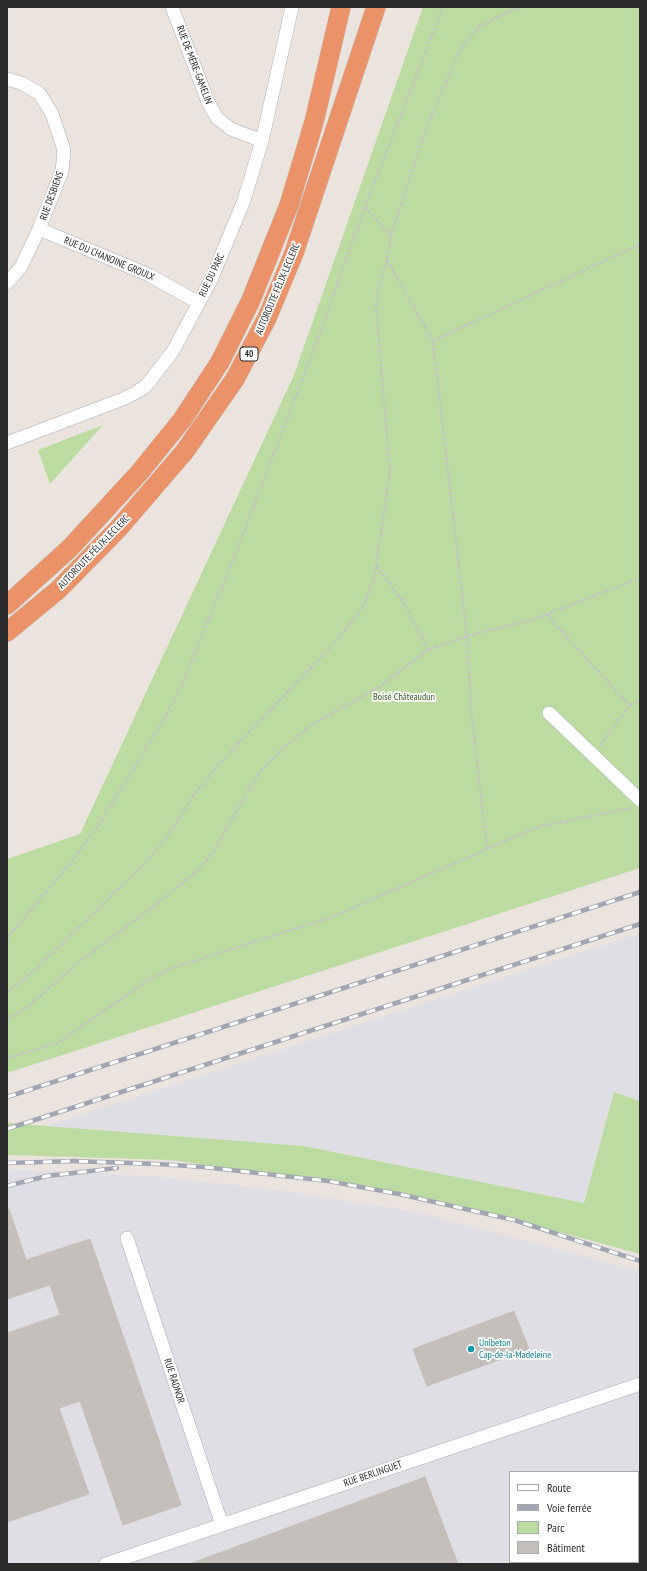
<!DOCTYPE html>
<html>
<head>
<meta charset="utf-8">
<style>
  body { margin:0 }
  #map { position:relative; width:647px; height:1571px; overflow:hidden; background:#ebe4de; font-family:"PT Sans Narrow",sans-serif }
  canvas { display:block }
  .frame { position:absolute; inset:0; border:8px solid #2b2b2b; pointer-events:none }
  .legend { position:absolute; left:509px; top:1471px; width:130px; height:92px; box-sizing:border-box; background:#fff; border:1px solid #aaa; margin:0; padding:5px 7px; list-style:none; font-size:12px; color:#2b2b2b }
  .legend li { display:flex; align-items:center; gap:8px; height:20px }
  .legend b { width:20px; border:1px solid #aaa }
</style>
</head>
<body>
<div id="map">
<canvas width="647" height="1571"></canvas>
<div class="frame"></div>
<ul class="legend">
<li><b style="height:5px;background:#fff"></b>Route</li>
<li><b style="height:5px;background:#a2a6b3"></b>Voie ferrée</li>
<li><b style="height:11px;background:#bcdba1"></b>Parc</li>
<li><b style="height:11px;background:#c4bfba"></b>Bâtiment</li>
</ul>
</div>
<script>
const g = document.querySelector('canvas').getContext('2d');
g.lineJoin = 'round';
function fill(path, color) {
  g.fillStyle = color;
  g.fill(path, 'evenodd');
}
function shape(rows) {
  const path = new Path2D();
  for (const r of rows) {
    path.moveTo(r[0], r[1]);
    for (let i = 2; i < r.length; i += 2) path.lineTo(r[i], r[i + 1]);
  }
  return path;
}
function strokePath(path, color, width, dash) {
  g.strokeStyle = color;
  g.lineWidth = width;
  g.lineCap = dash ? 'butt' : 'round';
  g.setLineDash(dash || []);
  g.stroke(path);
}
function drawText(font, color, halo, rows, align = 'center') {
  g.font = font + ' "PT Sans Narrow",sans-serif';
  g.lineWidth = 3.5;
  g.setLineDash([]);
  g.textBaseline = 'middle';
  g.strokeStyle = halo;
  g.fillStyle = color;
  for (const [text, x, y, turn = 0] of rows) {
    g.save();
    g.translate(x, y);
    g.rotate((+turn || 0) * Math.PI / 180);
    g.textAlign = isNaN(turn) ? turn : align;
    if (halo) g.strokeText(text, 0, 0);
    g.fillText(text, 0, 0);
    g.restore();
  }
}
const industrial = shape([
  [640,933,640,1101,614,1092,584,1203,304,1146,46,1126],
  [7,1169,162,1177,284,1191,417,1212,640,1271,640,1564,7,1564],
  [510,1472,638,1472,638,1562,510,1562]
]);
const green = shape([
  [423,7,640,7,640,868,7,1073,7,859,80,834,294,375],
  [103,425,50,484,38,450],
  [614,1092,640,1101,640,1254,490,1213,405,1193,171,1160,7,1155,7,1123,304,1146,584,1203]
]);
const building = shape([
  [9,1209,26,1260,90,1239,181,1505,123,1525,80,1401,59,1408,89,1494,7,1522,7,1333,60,1315,50,1285,7,1299,7,1210,9,1209],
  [514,1311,529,1349,427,1386,413,1349,514,1311],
  [425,1477,458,1564,192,1564,192,1563,425,1477]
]);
const path = shape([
  [365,207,391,235],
  [387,260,433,341,467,637,471,710,487,849],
  [433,341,640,244],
  [377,566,404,603,428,650],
  [548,614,554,623,630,706],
  [601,745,628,707,640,700],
  [7,938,69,865,98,826,160,726,181,687,235,555,317,341,365,207,443,7],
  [7,992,33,972,146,862,165,840,194,795,218,765,339,638,363,607,374,578,390,472,376,306,378,290,387,260,391,235,424,134,457,56,469,38,479,27,499,16,521,7],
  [7,1019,26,1008,79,962,157,904,198,870,214,851,245,796,260,772,279,752,311,725,379,687,428,650,436,647,481,632,535,619,640,578],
  [7,1058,57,1043,149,980,169,969,332,917,537,827,631,808]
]);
const minor = shape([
  [172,7,208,102,217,118,231,129,262,141],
  [7,79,21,83,39,93,52,114,64,150,62,171,39,229,21,267,7,283],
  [39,229,149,275,199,303],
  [7,443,123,399,135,393,146,386,173,351,211,280,243,203,262,141,292,7],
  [549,713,640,800],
  [127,1238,222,1525],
  [106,1564,640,1384]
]);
const highway = shape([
  [7,605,70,548,139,473,182,420,220,362,251,300,289,205,314,122,341,7],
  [7,632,58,590,118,529,185,451,235,379,267,318,294,253,376,7]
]);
const rail = shape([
  [7,1097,640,892],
  [7,1129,640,924],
  [7,1163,74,1161,157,1164,204,1167,328,1181,399,1194,514,1220,640,1261],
  [7,1186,47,1176,117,1168]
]);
const markers = [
  [471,1349,4,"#0f9aa8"]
];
const shields = [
  [249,354,18]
];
const shieldNames = [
  ["40",249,354]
];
const streetNames = [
  ["RUE DE MÈRE-GAMELIN",194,65,69],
  ["RUE DESBIENS",52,196,-70],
  ["RUE DU CHANOINE GROULX",109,259,23],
  ["RUE DU PARC",212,275,-65],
  ["AUTOROUTE FÉLIX-LECLERC",278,289,-67],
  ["AUTOROUTE FÉLIX-LECLERC",94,552,-46],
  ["RUE RADNOR",174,1381,72],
  ["RUE BERLINGUET",373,1474,-19]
];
const parkNames = [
  ["Boisé Châteaudun",404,697]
];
const cultureNames = [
  ["Unibeton",479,1343],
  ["Cap-de-la-Madeleine",479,1355]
];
fill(industrial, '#dfdee4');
fill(green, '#bcdba1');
fill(building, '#c4bfba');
strokePath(building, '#c6bfb8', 1);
strokePath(minor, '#abaeb5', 14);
strokePath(highway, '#c4c4c4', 20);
strokePath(path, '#c4c4c4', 2.5, [3, 2]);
strokePath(minor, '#fff', 13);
strokePath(highway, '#ec9268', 19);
strokePath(rail, '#a2a6b3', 4.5);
strokePath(rail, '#fff', 3, [9]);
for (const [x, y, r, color] of markers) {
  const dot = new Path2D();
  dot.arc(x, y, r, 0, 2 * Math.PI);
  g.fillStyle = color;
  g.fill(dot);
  strokePath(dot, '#fff', 1.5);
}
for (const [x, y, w] of shields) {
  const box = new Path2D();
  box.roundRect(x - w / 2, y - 7, w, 14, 3);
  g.fillStyle = '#fff';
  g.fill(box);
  strokePath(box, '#2b2b2b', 1);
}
drawText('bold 9px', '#2b2b2b', null, shieldNames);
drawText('10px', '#2b2b2b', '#fff', streetNames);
drawText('10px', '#366022', '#fff', parkNames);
drawText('10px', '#0d838f', '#fff', cultureNames, 'left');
</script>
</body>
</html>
